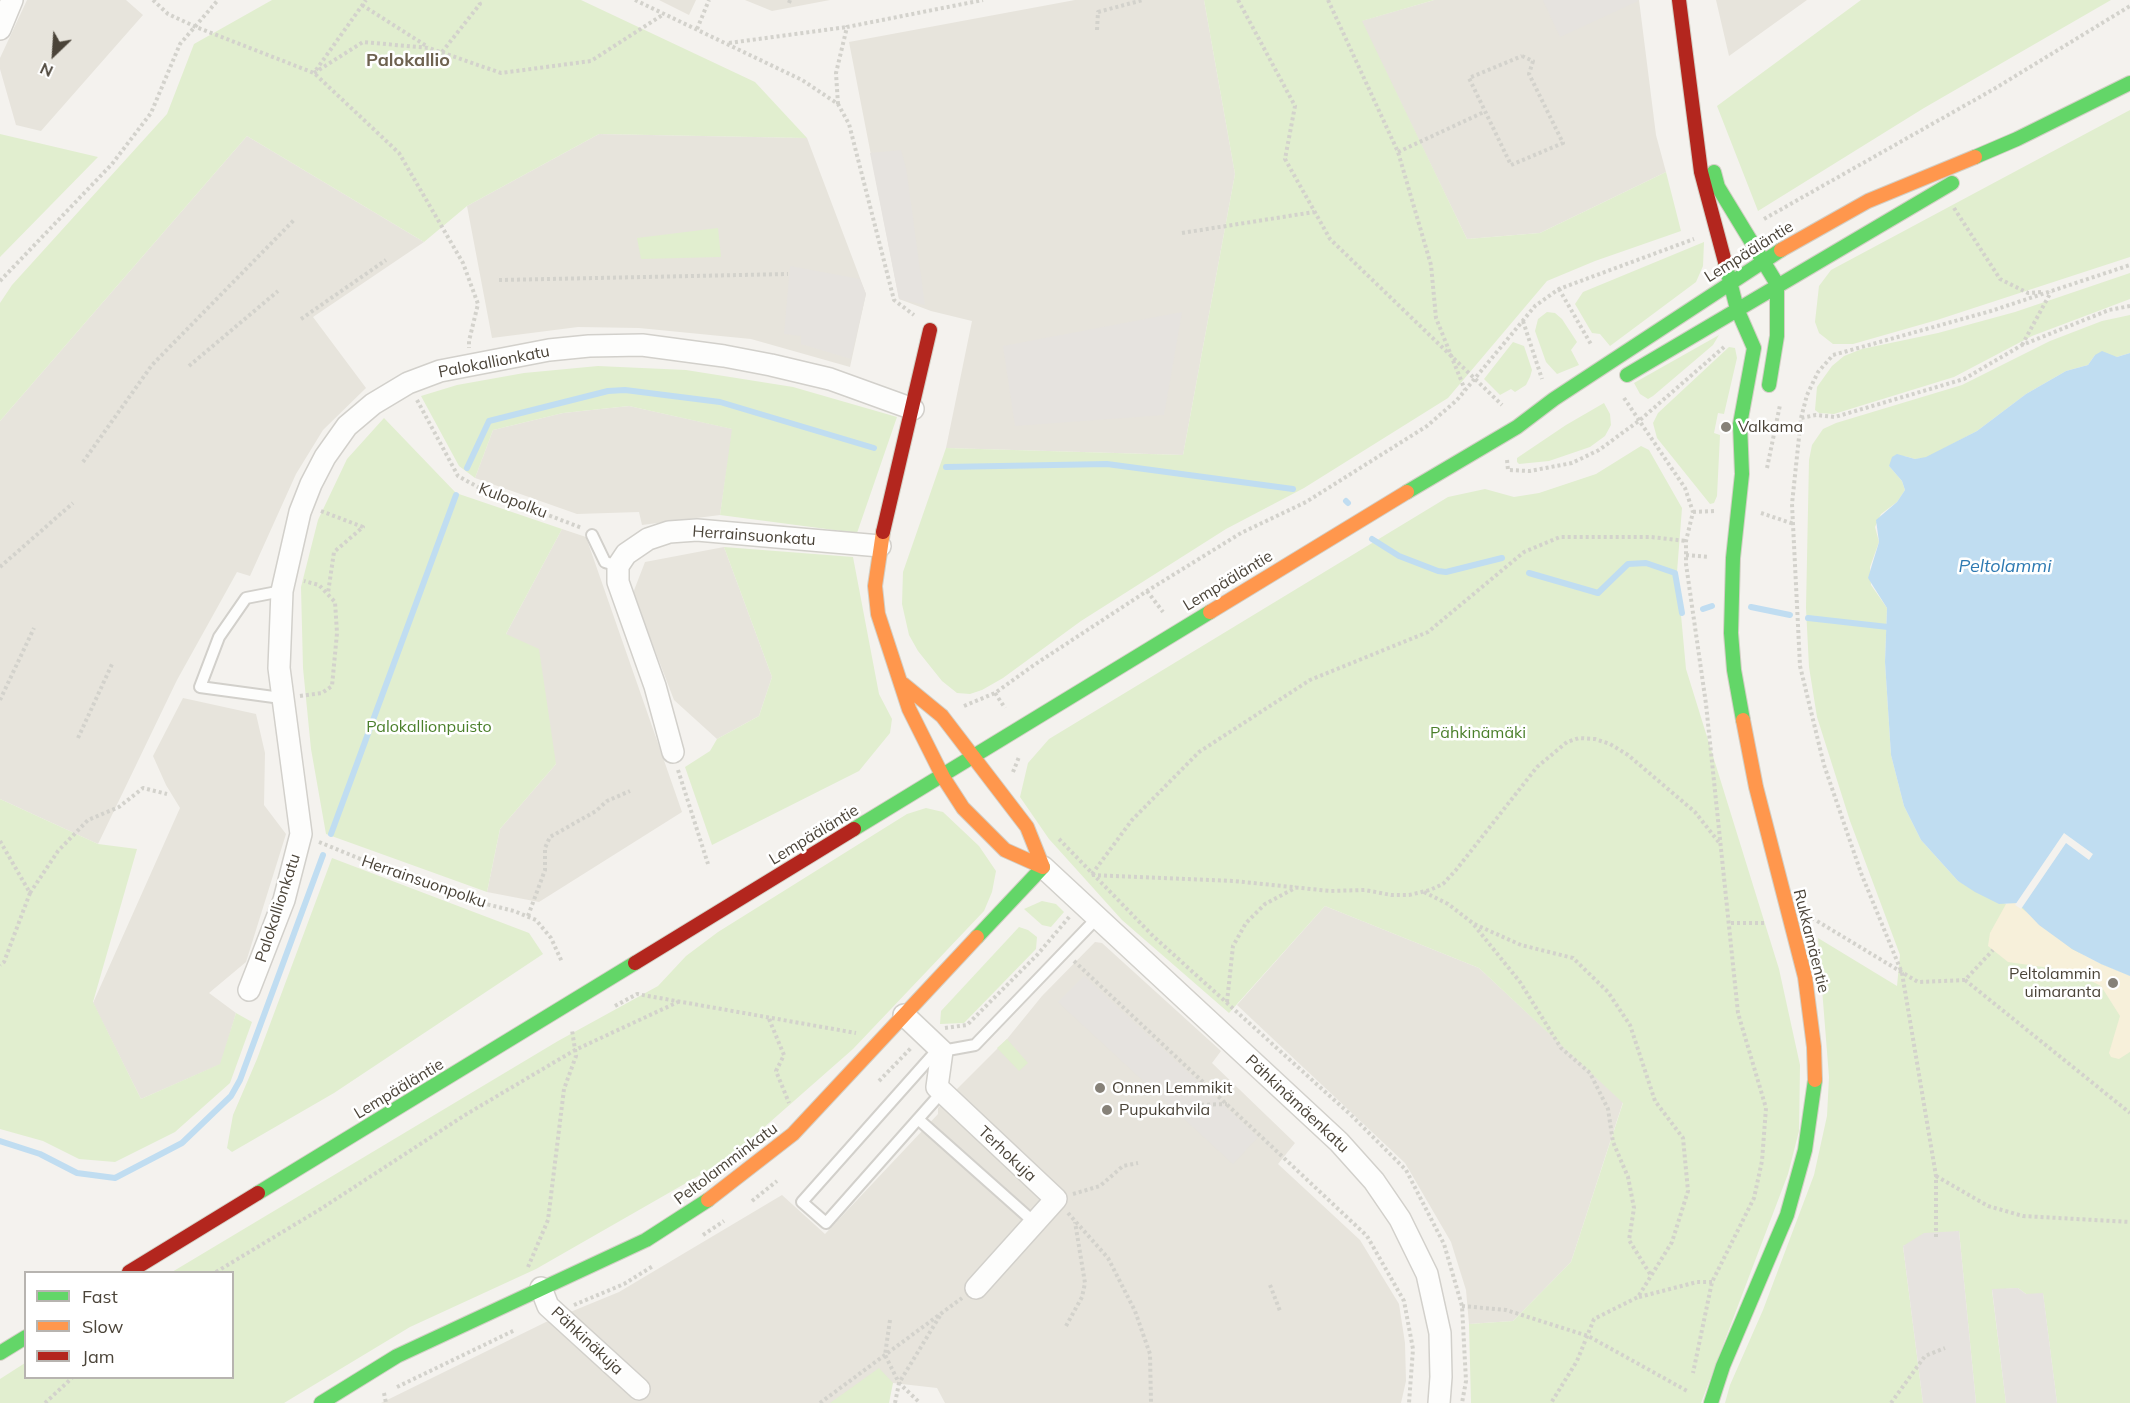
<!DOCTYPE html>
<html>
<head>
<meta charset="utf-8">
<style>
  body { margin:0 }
  #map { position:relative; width:2130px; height:1403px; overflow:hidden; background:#f4f2ee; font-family:Mulish,sans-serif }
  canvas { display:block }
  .legend { position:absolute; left:24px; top:1271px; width:210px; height:108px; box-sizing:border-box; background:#fff; border:2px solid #b7b4b0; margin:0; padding:8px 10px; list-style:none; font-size:18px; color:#4b4439 }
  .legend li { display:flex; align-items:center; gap:12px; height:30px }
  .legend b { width:30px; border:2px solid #b7b4b0 }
  .north { position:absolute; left:24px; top:24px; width:60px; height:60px; -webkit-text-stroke:4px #fff; paint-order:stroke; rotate:205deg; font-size:16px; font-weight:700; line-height:24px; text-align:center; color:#4b4439 }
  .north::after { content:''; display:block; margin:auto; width:21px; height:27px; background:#4b4439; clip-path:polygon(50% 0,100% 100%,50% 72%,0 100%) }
</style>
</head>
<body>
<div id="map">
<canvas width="2130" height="1403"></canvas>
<ul class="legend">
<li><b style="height:8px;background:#63d668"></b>Fast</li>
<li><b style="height:8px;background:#ff974d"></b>Slow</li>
<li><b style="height:8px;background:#b3261e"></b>Jam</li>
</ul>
<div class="north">N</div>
</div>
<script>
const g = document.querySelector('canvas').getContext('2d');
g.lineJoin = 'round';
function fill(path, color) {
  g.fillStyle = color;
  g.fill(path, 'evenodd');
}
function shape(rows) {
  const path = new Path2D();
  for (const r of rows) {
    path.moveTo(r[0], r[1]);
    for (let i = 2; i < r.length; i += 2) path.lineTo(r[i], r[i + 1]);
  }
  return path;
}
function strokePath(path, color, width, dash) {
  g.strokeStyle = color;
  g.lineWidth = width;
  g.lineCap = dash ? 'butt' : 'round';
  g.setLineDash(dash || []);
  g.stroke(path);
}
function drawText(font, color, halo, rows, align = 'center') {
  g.font = font + ' Mulish,sans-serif';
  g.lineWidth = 5;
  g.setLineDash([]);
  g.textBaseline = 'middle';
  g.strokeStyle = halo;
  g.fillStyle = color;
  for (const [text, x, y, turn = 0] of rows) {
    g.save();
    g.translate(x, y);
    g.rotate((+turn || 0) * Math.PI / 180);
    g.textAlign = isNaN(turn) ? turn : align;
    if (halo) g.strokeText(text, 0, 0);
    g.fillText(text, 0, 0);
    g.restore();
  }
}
const residential = shape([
  [27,0,126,0,143,15,41,131,16,125,0,69,0,58],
  [659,0,696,0,689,15],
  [745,0,830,0,772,11],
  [1075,0,1204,0,1235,174,1183,455,946,448,972,321,931,311,899,299,849,42],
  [1434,0,1639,0,1656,135,1666,172,1540,233,1467,239,1361,21],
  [1716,0,1807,0,1729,56],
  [599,134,807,138,866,294,850,367,751,339,639,328,578,327,492,338,467,206],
  [247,136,424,242,313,317,366,388,323,430,296,474,250,576,237,572,177,680,98,844,0,799,0,421],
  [629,406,733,429,720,515,642,525,639,512,577,514,475,478,493,430,563,413],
  [562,529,586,537,682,812,539,902,487,892,500,829,556,764,506,634],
  [724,547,772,677,759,716,717,739,674,700,633,593,645,562],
  [183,698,256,714,265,753,264,805,286,834,246,962,209,993,236,1013,221,1064,141,1099,93,1003,180,808,166,785,153,756],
  [1325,906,1479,968,1623,1102,1571,1262,1513,1321,1469,1324,1466,1290,1451,1242,1405,1163,1237,1005],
  [1095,942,1102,943,1221,1051,1212,1063,1295,1143,1278,1164,1360,1240,1399,1304,1405,1343,1406,1381,1401,1403,945,1403,937,1388,893,1383,883,1403,381,1403,546,1322,619,1292,782,1195,825,1234,938,1114,938,1108,1007,1039,1042,996]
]);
const green = shape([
  [272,0,581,0,755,82,807,138,599,134,467,206,424,242,247,136,0,421,0,303,12,285,167,114,194,44],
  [1204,0,1434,0,1362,21,1467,239,1540,233,1666,172,1681,231,1595,261,1547,281,1448,398,1304,488,1226,529,1081,621,1003,678,982,690,970,694,957,693,942,681,918,651,909,635,902,604,903,572,946,448,1183,455,1235,174],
  [1861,0,2111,0,1924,108,1758,211,1717,106],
  [2130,110,2130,257,1937,320,1853,344,1833,344,1819,333,1815,322,1819,286,1831,270],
  [0,134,98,157,0,257],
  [718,228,721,257,641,259,637,238],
  [1704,242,1703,266,1696,282,1610,346,1600,334,1592,333,1575,304,1583,292],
  [2130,273,2130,299,2032,336,1954,377,1834,414,1819,413,1815,410,1817,387,1832,366,1844,356,1862,349,1938,333,2015,312],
  [1547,312,1555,313,1562,319,1577,342,1571,350,1579,365,1557,374,1546,362,1535,331,1538,319],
  [2130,315,2130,353,2117,357,2095,355,2088,365,2066,371,2026,394,1977,431,1926,458,1915,459,1904,456,1889,466,1902,481,1905,490,1897,502,1881,514,1875,527,1879,542,1870,567,1871,585,1887,608,1885,662,1891,755,1904,806,1921,840,1958,881,2006,904,2023,907,2039,925,2089,959,2130,976,2130,1403,2057,1403,2043,1294,2026,1294,2018,1288,1992,1290,2006,1403,1976,1403,1959,1231,1903,1246,1923,1403,1725,1403,1730,1385,1763,1310,1814,1175,1827,1116,1829,1077,1818,938,1897,986,1900,955,1850,821,1817,717,1809,667,1806,608,1809,460,1812,445,1823,429,1836,423,1962,385,2050,341,2102,321],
  [1719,335,1713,345,1653,396,1648,399,1640,394,1634,383],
  [1513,342,1524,346,1532,370,1530,377,1526,385,1515,392,1511,389,1500,395,1484,379],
  [1729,347,1735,348,1737,358,1724,414,1718,413,1714,433,1720,435,1717,496,1714,503,1710,504,1657,438,1653,423,1658,413],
  [598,366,686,370,793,387,897,417,857,533,720,515,732,429,629,406,563,413,493,430,475,478,459,466,421,396,457,385,524,373],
  [1604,403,1610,414,1611,425,1605,436,1590,447,1549,461,1519,464,1517,462,1517,458,1566,425],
  [384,418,456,493,562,529,506,634,539,649,556,764,500,829,487,892,326,834,311,749,303,668,301,587,318,520,347,459],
  [1641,446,1649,450,1682,508,1677,572,1686,669,1779,969,1800,1065,1799,1131,1788,1174,1701,1403,1471,1403,1469,1324,1513,1321,1571,1262,1623,1103,1479,968,1325,906,1229,1013,1122,920,1049,839,1020,797,1028,763,1049,739,1448,497,1485,489,1514,497,1539,493,1596,474],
  [724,547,853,557,879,694,892,719,890,733,859,771,712,845,685,767,710,751,717,739,759,716,772,677],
  [0,799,98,844,137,849,93,1002,141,1099,220,1064,236,1013,252,1022,230,1083,175,1132,115,1162,79,1159,43,1141,0,1129],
  [926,808,943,812,979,846,996,871,992,892,984,911,853,1049,728,1159,536,1269,410,1327,284,1403,0,1403,0,1379,25,1363,26,1378,232,1378,232,1272,172,1272,558,1041,658,986,686,956,718,932,907,814],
  [332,858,529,933,543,954,334,1093,232,1152,227,1148,233,1115,257,1059],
  [1042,901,1056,904,1064,912,1051,927,1042,925,1024,909],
  [1019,927,1028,930,1037,937,1036,949,964,1023,940,1024,941,1011],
  [1007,1039,1028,1063,1019,1071,997,1048],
  [879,1368,893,1383,889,1403,830,1403]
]);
const sand = shape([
  [2014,902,2072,949,2101,964,2130,976,2130,1052,2119,1059,2111,1057,2109,1053,2120,1016,2101,986,2071,971,2008,962,1988,946,1990,933,2006,904]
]);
const parking = shape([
  [1543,0,1637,0,1638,1,1560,37],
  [901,150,906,168,925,305,899,299,870,153],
  [790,266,860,279,866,294,851,359,801,344,801,336,784,334],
  [1182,312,1164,415,1015,426,1003,346],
  [1084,976,1258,1137,1233,1164,1058,1002],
  [1959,1231,1976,1403,1923,1403,1903,1246,1924,1233],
  [2018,1288,2026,1294,2043,1293,2057,1403,2006,1403,1992,1289]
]);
const water = shape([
  [2102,351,2117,357,2130,353,2130,976,2101,964,2072,949,2039,925,2018,903,1999,904,1975,892,1958,881,1921,840,1904,806,1891,755,1885,662,1887,608,1868,578,1879,542,1876,520,1897,502,1905,490,1902,481,1889,466,1892,457,1897,454,1915,459,1926,457,1977,431,2026,394,2066,371,2088,365,2095,355]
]);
const pier = shape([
  [2064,833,2093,854,2089,860,2066,843,2021,909,2015,905]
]);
const stream = shape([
  [946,467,1107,464,1293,489],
  [467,468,489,421,608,391,625,390,720,402,874,448],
  [1346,501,1348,503],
  [1372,539,1399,556,1438,571,1446,572,1502,558],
  [1529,573,1598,593,1628,564,1646,563,1675,573,1682,613],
  [1751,607,1790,615],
  [1703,609,1712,606],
  [1808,618,1888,627],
  [331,834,456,495],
  [0,1141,40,1154,77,1173,115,1178,182,1143,231,1096,240,1080,323,855]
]);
const path = shape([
  [153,0,168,14,196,27,314,73,399,153,463,263,478,304,469,341,469,348],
  [635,0,802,80,838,104,849,124,894,300,914,315],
  [1238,0,1295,106,1285,159,1330,239,1502,405],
  [1328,0,1398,152,1431,265,1436,318,1465,390],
  [789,3,790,0],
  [362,5,428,47],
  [697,29,709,0],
  [1097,30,1098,12,1143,0],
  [729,43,847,27],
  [442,52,480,4,478,0],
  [1522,56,1533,61,1529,74,1563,143,1511,165,1469,78,1522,56],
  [316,70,366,0],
  [314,73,363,42,429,48,501,73,591,61,664,14],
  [838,104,836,73,847,27,983,0],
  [1398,152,1484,112],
  [1954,208,2000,279,2028,293,2042,292],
  [1764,219,1994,89,2130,6],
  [1182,233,1314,212],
  [499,280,788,274],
  [0,281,112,164,151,113,180,44,218,0],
  [1559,289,1592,346],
  [301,319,386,260],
  [1523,321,1542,379],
  [2022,345,2051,292],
  [189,366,278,291],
  [1624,398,1685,488,1693,512,1686,541,1686,564,1706,704,1738,1013,1766,1108,1762,1161,1754,1198,1712,1282,1693,1373],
  [417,400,458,476,485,491,582,528],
  [1801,418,1807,395,1818,372,1833,355,1991,311,2130,265],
  [1507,460,1508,470,1530,471,1572,463,1599,450,1640,420,1724,347],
  [83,462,152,365,294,220],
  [1767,468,1780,405],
  [321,511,363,527,334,552,328,593],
  [1693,512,1716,511],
  [1761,513,1794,524],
  [1686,555,1709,557],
  [0,567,73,503],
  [1147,591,1163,612],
  [995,693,1005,708],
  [300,696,322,693,332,686,337,633,335,602,319,585,304,581],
  [0,700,34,628],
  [964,706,995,693,1034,665,1147,591,1241,533,1306,502,1427,426,1457,400,1535,306,1559,289,1694,239],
  [78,738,113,662],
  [678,770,708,864],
  [1013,772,1019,757],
  [1059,839,1153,936,1353,1117,1406,1170,1444,1244,1462,1306,1466,1381,1462,1403],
  [0,841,30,893,4,962,0,965],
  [319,842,446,894,514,911,536,920,551,938,562,962],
  [1092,874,1132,820,1199,752,1310,680,1428,632,1524,552,1560,537,1651,537,1686,541],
  [1092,875,1234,881,1330,891,1365,890,1391,895,1409,895,1430,890,1443,884,1456,870,1537,767,1567,742,1579,738,1595,739,1610,744,1628,755,1695,812,1721,845],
  [1424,892,1448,904,1474,924,1521,945,1573,958,1608,992,1630,1025,1655,1101,1683,1138,1688,1191,1672,1242,1638,1297,1594,1319,1577,1361,1551,1403],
  [30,893,58,851,88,820,119,807,143,788,167,794],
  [528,916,545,870,545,848,550,837,596,811,607,801,630,791],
  [1812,918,1918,982,1965,980,1993,950],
  [1731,923,1765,923],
  [1474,925,1520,982,1561,1048,1590,1073,1608,1109,1613,1142,1628,1177,1634,1208,1629,1240,1650,1274],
  [1074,961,1367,1236,1404,1301,1413,1349,1409,1403],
  [1965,980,2130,1113],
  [1227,1002,1233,946,1246,923,1265,904,1297,887],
  [615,1006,637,994,856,1033],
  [769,1019,784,1055,776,1071,789,1103],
  [945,1028,967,1025,1038,954,1070,916],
  [879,1081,911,1048],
  [1195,1105,1227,1104],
  [1936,1176,1988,1206,2023,1216,2130,1222],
  [1073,1194,1100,1186,1123,1166,1138,1163],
  [752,1201,777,1181],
  [1068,1213,1108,1258,1135,1311,1150,1354,1151,1403],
  [703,1235,724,1221],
  [1936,1237,1936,1176,1902,973,1861,873,1824,765,1800,666,1792,504,1801,418,1816,415,1835,417,1964,379,2022,345,2109,310,2130,306],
  [528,1267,548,1220,564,1089,576,1056,572,1030],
  [216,1272,319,1210,465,1115,575,1050,678,1002],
  [1270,1285,1280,1311],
  [1639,1297,1697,1282,1712,1282],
  [574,1305,624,1284,653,1266],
  [1462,1306,1506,1310,1588,1336,1689,1392],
  [890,1320,885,1355,899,1383,920,1403],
  [1066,1326,1082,1297,1085,1283,1075,1222],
  [397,1387,515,1330],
  [384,1393,386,1403],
  [45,1403,72,1378],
  [820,1403,962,1298],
  [895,1403,899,1383,941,1314],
  [1891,1403,1925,1356,1945,1348]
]);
const lane = shape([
  [592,535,605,562,618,566],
  [281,698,200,687,219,637,246,598,282,591],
  [939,1048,802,1202,826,1223,942,1092],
  [942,1051,975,1045,1097,918],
  [918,1119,1035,1223]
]);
const street = shape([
  [0,29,12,0],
  [673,752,655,686,618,582,618,566,626,554,648,539,669,532,697,530,880,546],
  [1043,867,1339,1142,1374,1181,1400,1219,1427,1274,1440,1333,1441,1377,1439,1403],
  [249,990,284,900,301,834,279,668,282,591,300,512,311,484,325,457,347,426,373,404,408,383,440,371,549,350,589,346,642,345,724,356,771,365,830,379,913,409],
  [904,1015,942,1051,937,1087,1056,1199,976,1288],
  [541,1288,548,1306,639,1389]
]);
const fast = shape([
  [1975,157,2017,139,2130,83],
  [1714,172,1718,187,1777,284,1777,336,1769,385],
  [1725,262,1737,309,1754,348,1740,424,1742,474,1733,558,1731,633,1734,670,1743,720],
  [1627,375,1952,183],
  [1407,492,1517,427,1554,399,1781,250],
  [854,829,1210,612],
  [977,937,1043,867],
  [258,1193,635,963],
  [0,1353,26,1337],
  [321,1403,397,1356,646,1240,708,1200],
  [1711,1403,1723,1366,1787,1215,1805,1150,1815,1080]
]);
const slow = shape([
  [1781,250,1868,201,1975,157],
  [883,532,875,586,878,614,909,709,943,777,963,808,1005,850,1043,867],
  [1210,612,1407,492],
  [903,684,942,716,1027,827,1043,867],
  [1743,720,1756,787,1805,977,1814,1047,1815,1080],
  [708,1200,793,1134,977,937]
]);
const jam = shape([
  [1679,0,1701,172,1725,262],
  [883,532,930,330],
  [635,963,854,829],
  [129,1272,258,1193]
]);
const markers = [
  [1726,427,6,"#868178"],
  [2113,983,6,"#868178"],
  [1100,1088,6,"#868178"],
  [1107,1110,6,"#868178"]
];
const streetNames = [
  ["Lempääläntie",1749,252,-32],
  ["Palokallionkatu",494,362,-11],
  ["Kulopolku",513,501,21],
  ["Herrainsuonkatu",754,536,4],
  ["Lempääläntie",1228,581,-31],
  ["Lempääläntie",814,835,-31],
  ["Herrainsuonpolku",424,882,19],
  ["Palokallionkatu",278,908,-72],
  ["Rukkamäentie",1811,941,76],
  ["Lempääläntie",399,1089,-31],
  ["Pähkinämäenkatu",1297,1104,43],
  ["Terhokuja",1007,1154,43],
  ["Peltolamminkatu",726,1164,-37],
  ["Pähkinäkuja",587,1341,43]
];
const poiNames = [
  ["Valkama",1738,427],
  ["Peltolammin",2101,974,"right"],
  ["uimaranta",2101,992,"right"],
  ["Onnen Lemmikit",1112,1088],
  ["Pupukahvila",1119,1110]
];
const parkNames = [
  ["Palokallionpuisto",429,727],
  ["Pähkinämäki",1478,733]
];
const neighbourhoodNames = [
  ["Palokallio",408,61]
];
const waterNames = [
  ["Peltolammi",2005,567]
];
fill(residential, '#e7e4dc');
fill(green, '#e1eecf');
fill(sand, '#f7f0da');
fill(parking, '#e6e3df');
fill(water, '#c0ddf1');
fill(pier, '#f4f2ee');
strokePath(stream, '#c0ddf1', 6);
strokePath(lane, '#d2d0cb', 14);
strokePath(street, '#d2d0cb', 24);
strokePath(fast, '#d3cfc5', 16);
strokePath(slow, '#d3cfc5', 16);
strokePath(jam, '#d3cfc5', 16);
strokePath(path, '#d3d2cc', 4, [3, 3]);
strokePath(lane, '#fdfdfc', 10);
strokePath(street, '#fdfdfc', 21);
strokePath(fast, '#63d668', 14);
strokePath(slow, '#ff974d', 14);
strokePath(jam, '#b3261e', 14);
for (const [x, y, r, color] of markers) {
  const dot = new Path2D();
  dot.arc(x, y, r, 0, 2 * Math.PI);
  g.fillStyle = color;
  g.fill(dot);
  strokePath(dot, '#fff', 2);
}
drawText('16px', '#4b4439', '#fff', streetNames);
drawText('16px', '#4b4439', '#fff', poiNames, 'left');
drawText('16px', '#4a7f2a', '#fff', parkNames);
drawText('bold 18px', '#6e6250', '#fff', neighbourhoodNames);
drawText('italic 18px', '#2e7ab2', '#fff', waterNames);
</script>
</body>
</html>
